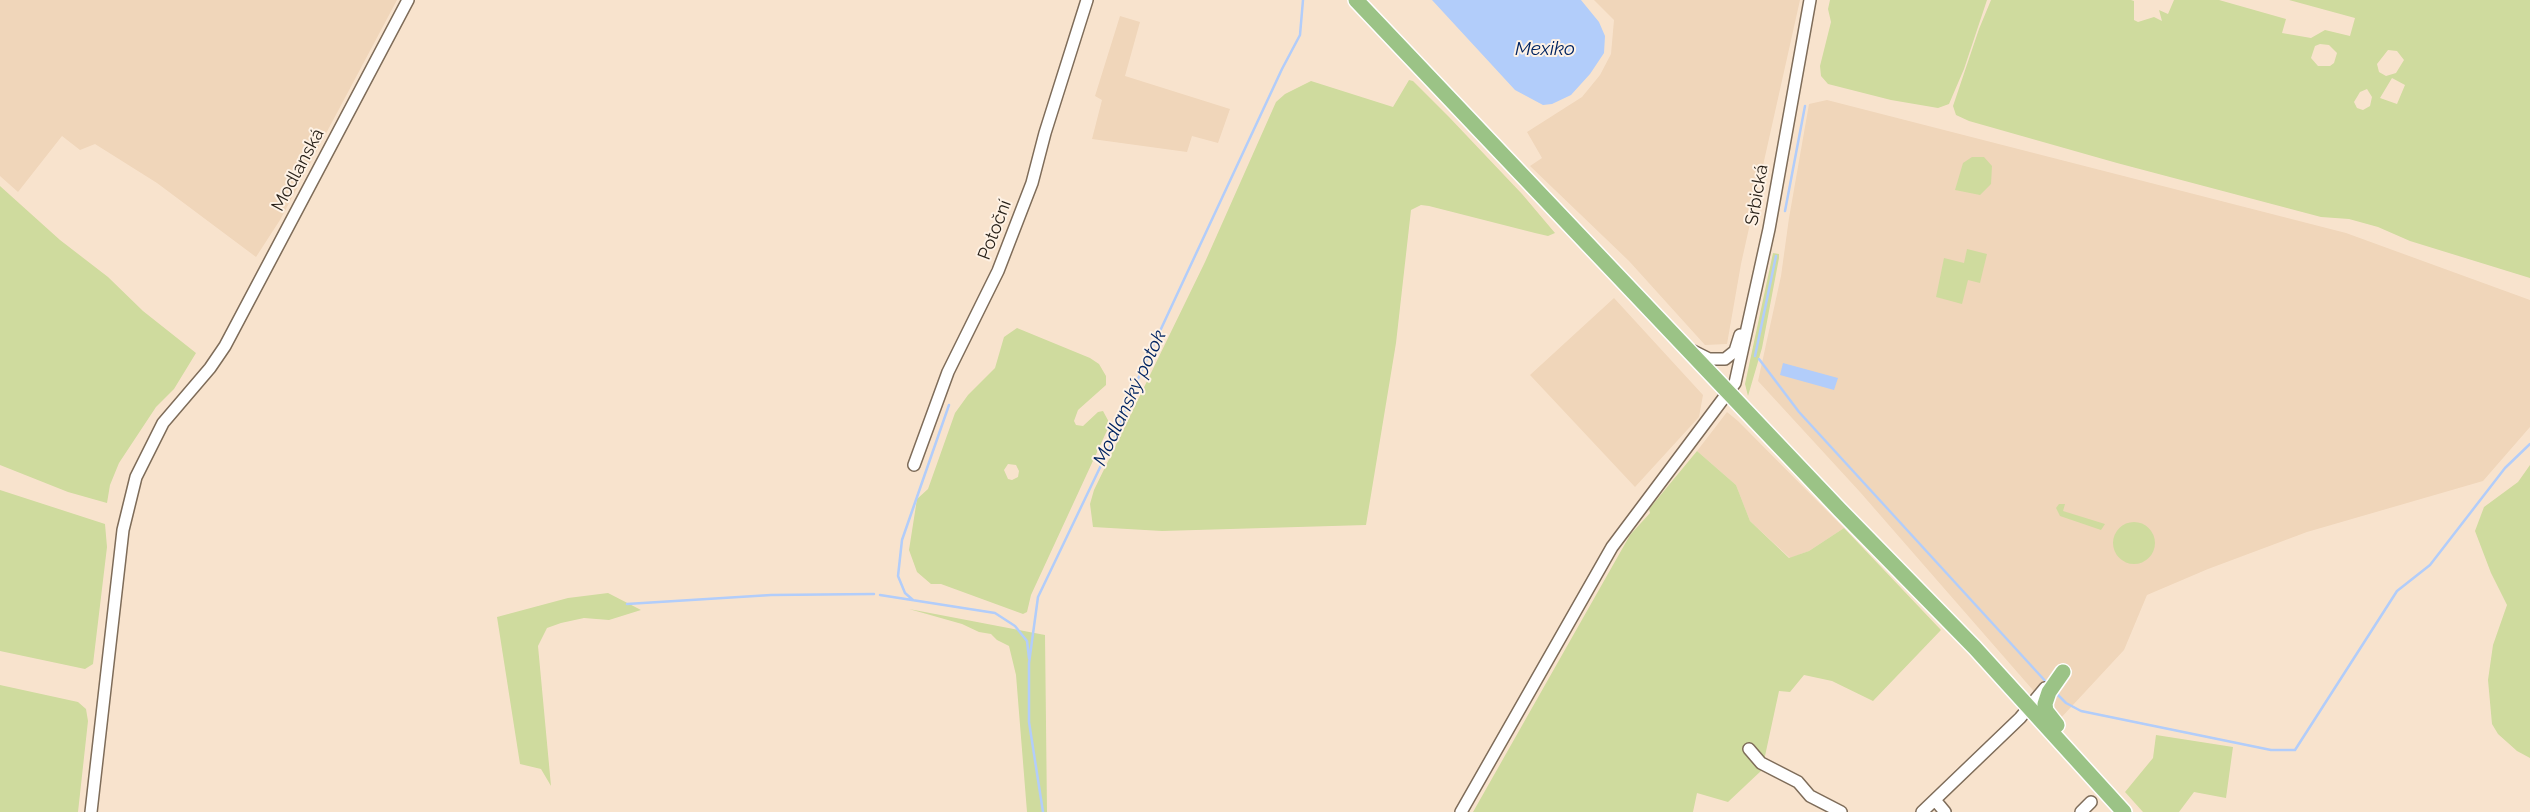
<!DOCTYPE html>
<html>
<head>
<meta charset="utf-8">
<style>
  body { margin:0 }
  canvas { display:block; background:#f8e3cd }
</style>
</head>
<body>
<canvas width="2530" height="812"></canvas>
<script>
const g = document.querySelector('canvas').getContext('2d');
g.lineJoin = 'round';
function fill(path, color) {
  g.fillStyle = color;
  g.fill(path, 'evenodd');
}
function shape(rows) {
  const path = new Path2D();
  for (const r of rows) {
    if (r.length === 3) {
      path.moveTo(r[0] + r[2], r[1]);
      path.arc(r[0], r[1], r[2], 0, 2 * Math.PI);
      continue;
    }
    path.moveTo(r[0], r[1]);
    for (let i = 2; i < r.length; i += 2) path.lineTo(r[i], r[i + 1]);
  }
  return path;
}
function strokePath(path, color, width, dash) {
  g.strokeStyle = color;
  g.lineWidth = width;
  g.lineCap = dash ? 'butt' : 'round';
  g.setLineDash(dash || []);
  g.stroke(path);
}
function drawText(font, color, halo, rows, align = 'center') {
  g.font = font + ' Raleway,sans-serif';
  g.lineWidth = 4;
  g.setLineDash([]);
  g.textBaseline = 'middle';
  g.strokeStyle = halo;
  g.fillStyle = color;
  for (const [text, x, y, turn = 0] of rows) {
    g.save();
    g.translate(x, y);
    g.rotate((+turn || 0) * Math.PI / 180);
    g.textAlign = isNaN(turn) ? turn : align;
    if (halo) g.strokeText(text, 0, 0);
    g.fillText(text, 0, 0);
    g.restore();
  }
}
const built = shape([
  [0,0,397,0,280,220,256,257,157,183,95,144,80,150,62,136,18,192,0,176],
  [1594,0,1800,0,1741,264,1727,344,1705,345,1629,261,1530,166,1542,158,1527,132,1582,97,1600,75,1611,54,1614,20],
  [1120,16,1140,22,1125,76,1230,109,1218,143,1192,136,1187,152,1092,139,1102,100,1095,96],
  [1827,100,2346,233,2530,300,2530,427,2483,481,2307,532,2208,569,2147,595,2124,650,2059,720,1860,492,1758,381,1781,276,1789,218,1809,104],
  [1614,298,1703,395,1699,417,1635,487,1530,375],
  [1727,412,1738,421,1844,528,1809,551,1790,558,1750,521,1736,485,1697,451]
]);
const green = shape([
  [1830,0,1987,0,1964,69,1949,104,1938,108,1891,100,1828,84,1821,76,1820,66,1831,22,1828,9],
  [1991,0,2131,0,2134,1,2134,20,2138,22,2154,17,2162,21,2159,10,2168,14,2174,0,2219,0,2286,19,2282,33,2311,38,2325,30,2350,36,2355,18,2289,0,2530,0,2530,278,2410,241,2378,227,2349,219,2321,217,2117,163,1969,121,1956,115,1953,106,1979,29],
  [2320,44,2329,45,2337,53,2334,63,2330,66,2318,66,2311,58,2315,46],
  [2388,50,2397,51,2404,60,2396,73,2386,76,2379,72,2377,64],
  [2392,78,2405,85,2397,104,2380,98],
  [2367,89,2372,97,2370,106,2363,110,2357,108,2354,102,2360,92],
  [1409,80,1413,81,1449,117,1522,194,1555,233,1548,236,1535,233,1429,206,1421,205,1411,210,1396,343,1366,525,1162,531,1093,527,1090,504,1094,490,1205,262,1276,102,1285,94,1311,81,1393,107],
  [1972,157,1984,157,1992,166,1991,184,1980,195,1955,190,1963,163],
  [0,186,60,240,108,277,143,311,196,353,174,389,156,407,119,463,110,485,107,503,68,492,0,465],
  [1967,249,1987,254,1980,283,1968,280,1962,304,1936,297,1944,258,1964,263],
  [1773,253,1779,254,1779,258,1762,348,1748,396,1745,384],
  [1017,328,1090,358,1099,364,1106,376,1106,385,1078,410,1074,421,1076,425,1083,426,1098,412,1103,411,1110,424,1031,595,1027,612,1023,614,941,584,931,584,917,572,909,550,917,499,928,489,955,413,968,395,995,368,1004,337],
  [1008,464,1016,465,1019,471,1018,477,1012,480,1008,479,1004,470],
  [1697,451,1736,485,1750,521,1789,558,1809,551,1844,528,1941,630,1873,701,1832,681,1804,675,1790,692,1779,691,1762,770,1728,802,1697,793,1693,812,1473,812,1630,535,1650,513,1649,509],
  [2530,465,2530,758,2517,751,2498,734,2492,724,2488,680,2493,645,2507,605,2491,573,2475,531,2484,507,2518,482],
  [0,490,105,524,107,547,93,664,85,669,0,651],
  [2059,504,2065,504,2063,511,2105,524,2101,530,2060,516,2056,508],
  [2134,543,21],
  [608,593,641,610,609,620,584,618,561,623,547,628,538,646,551,786,541,769,520,764,497,617,568,598],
  [909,609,1045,635,1047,812,1027,812,1016,675,1009,646,997,640,991,634,979,632,962,624],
  [0,685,78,702,86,709,88,721,78,812,0,812],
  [2156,735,2233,747,2226,798,2194,792,2179,812,2143,812,2125,792,2153,758]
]);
const water = shape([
  [1432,0,1581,0,1599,22,1605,36,1604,53,1590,74,1571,95,1552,104,1543,105,1515,90],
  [1783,363,1838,378,1834,390,1780,375]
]);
const stream = shape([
  [1785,211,1805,106],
  [1755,356,1776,256],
  [1759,359,1799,412,2048,684],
  [880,595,995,613,1015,626,1027,641,1029,658],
  [913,600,905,593,898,576,902,540,949,405],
  [627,604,771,595,874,594],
  [2055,692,2066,703,2081,711,2271,750,2295,750,2397,591,2430,565,2505,468,2530,444],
  [1043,812,1029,722,1029,663,1038,597,1116,434,1140,374,1282,69,1300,35,1303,0]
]);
const minor = shape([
  [1693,351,1709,359,1725,359,1735,351,1740,335],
  [914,465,948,372,998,271,1032,183,1045,133,1087,0],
  [1749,749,1761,763,1798,782,1810,796,1841,812],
  [1935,800,1945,812],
  [91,812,123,530,136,477,163,423,210,368,225,346,408,0],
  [1461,812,1612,547,1735,383,1769,229,1810,0],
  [1922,812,2020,718,2045,688],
  [2081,812,2091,802]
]);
const major = shape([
  [1356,0,1840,510,1975,648,2124,812],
  [2057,725,2046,711,2045,704,2049,692,2063,672]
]);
const streetNames = [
  ["Modlanská",298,170,-62],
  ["Srbická",1757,195,-80],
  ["Potoční",995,230,-69]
];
const waterNames = [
  ["Mexiko",1545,49],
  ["Modlanský potok",1130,398,-65]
];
fill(built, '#f0d6ba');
fill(green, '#cfdb9e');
fill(water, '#b2cdfa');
strokePath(stream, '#b2cdfa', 2.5);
strokePath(minor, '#7e6c59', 14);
strokePath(major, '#fff', 18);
strokePath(minor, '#fff', 11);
strokePath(major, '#9bc386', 15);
drawText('18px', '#251e16', '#fef2e5', streetNames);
drawText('italic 19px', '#002462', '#fef2e5', waterNames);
</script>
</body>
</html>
